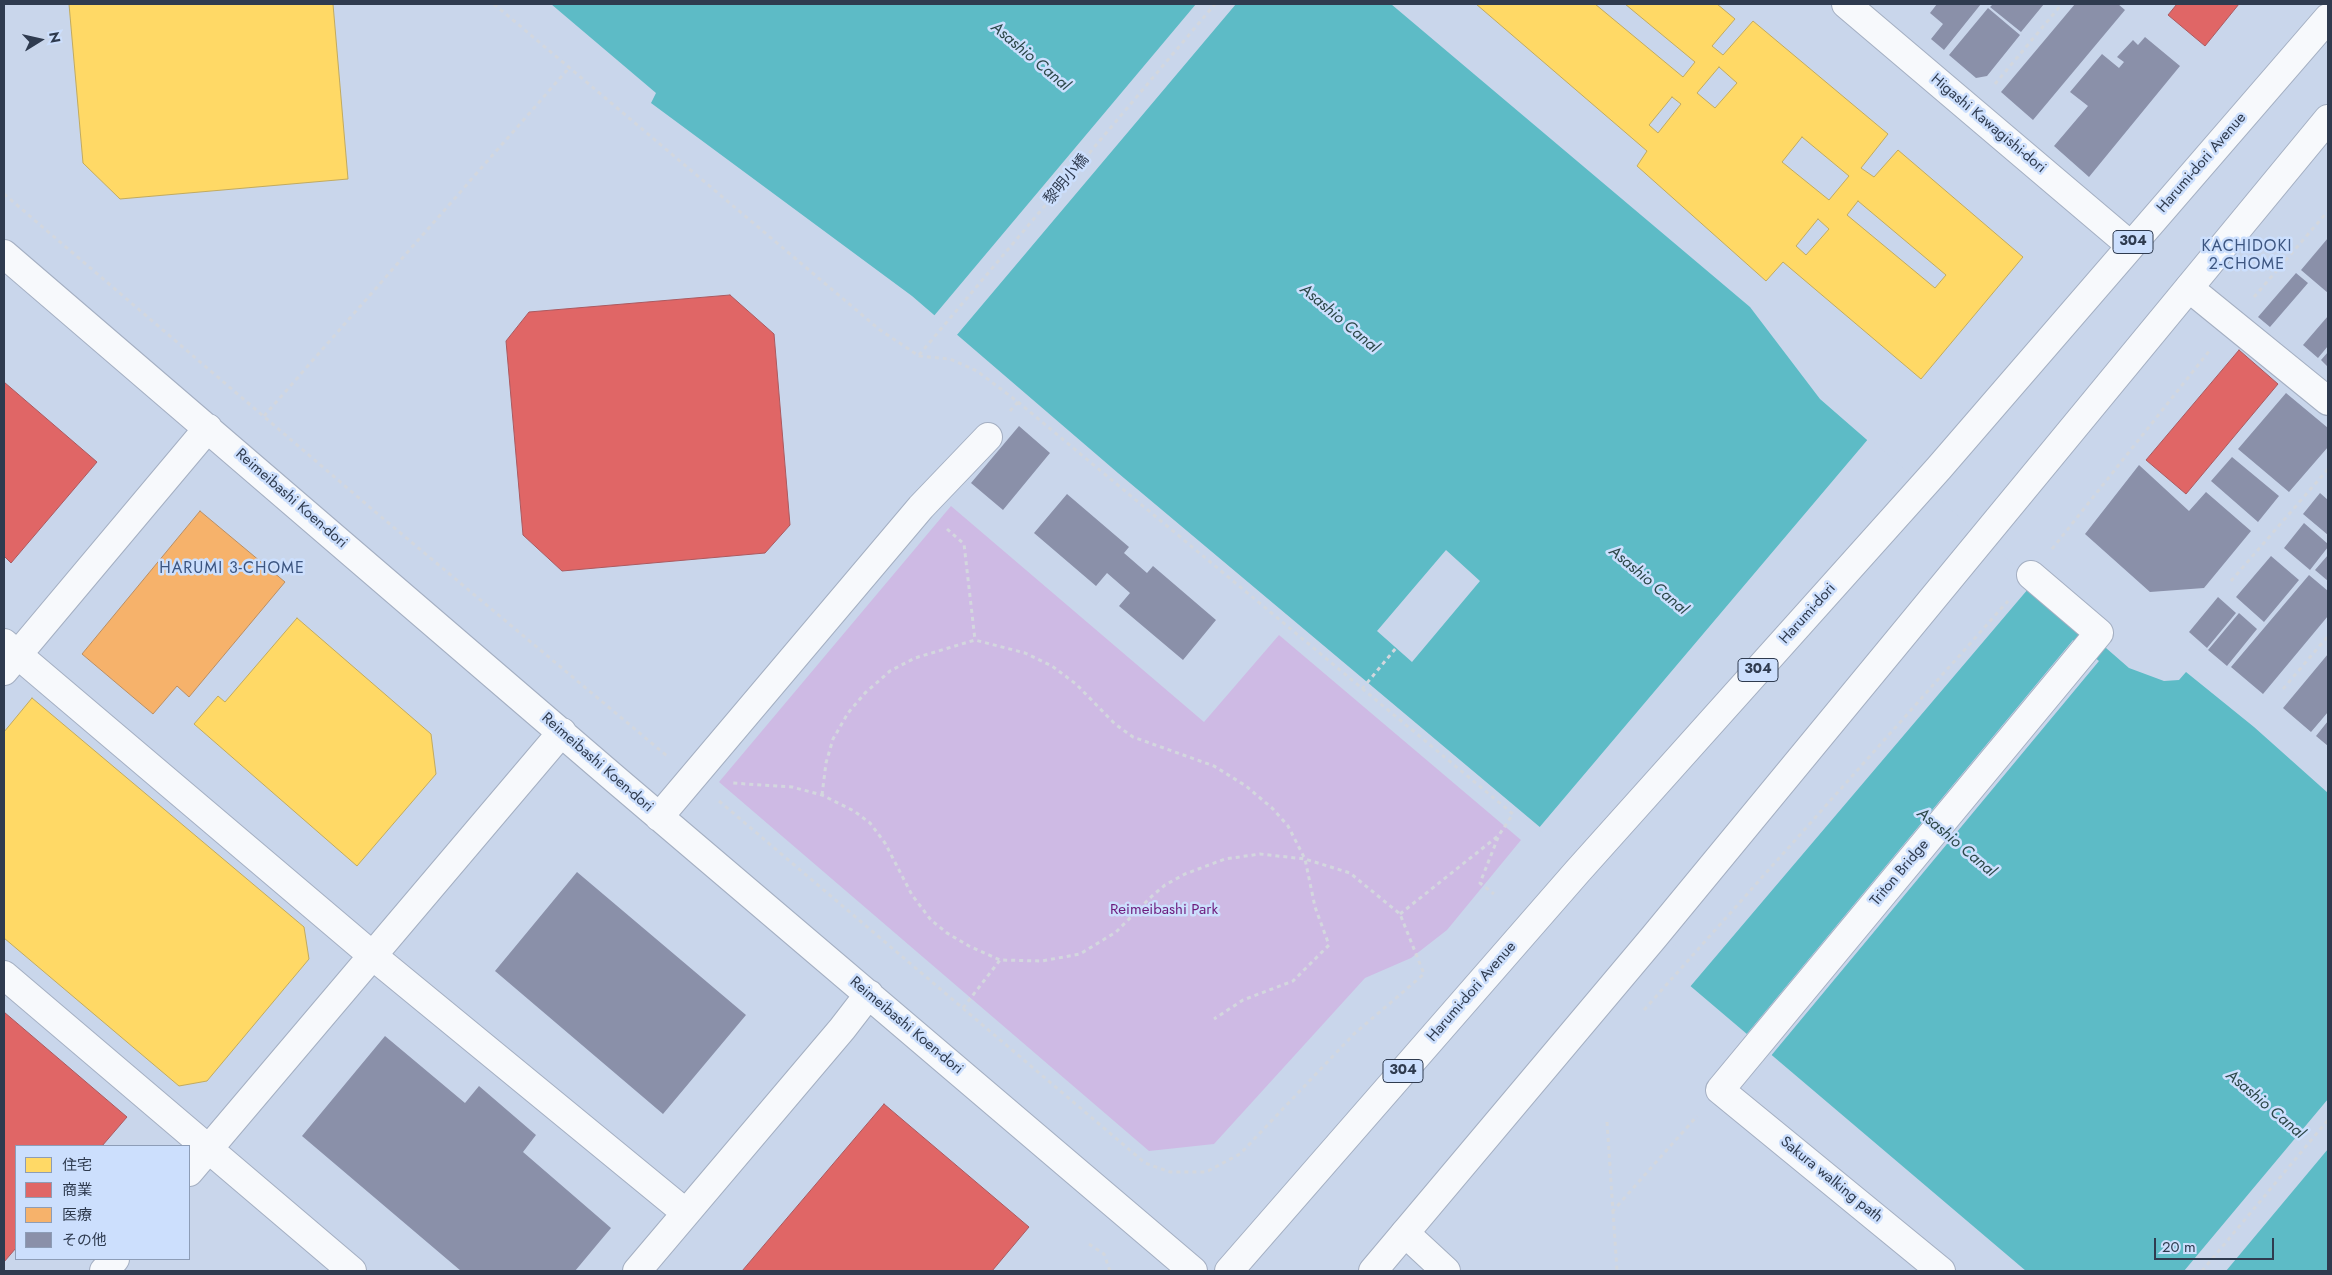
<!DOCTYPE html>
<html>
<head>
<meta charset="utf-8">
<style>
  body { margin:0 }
  #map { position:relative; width:2332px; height:1275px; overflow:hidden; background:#c9d6eb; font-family:Jost,"Noto Sans JP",sans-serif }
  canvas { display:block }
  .frame { position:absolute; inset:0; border:5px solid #2f3b4f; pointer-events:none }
  .legend { position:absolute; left:15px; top:1145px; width:175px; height:115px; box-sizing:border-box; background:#ccdffd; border:1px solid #8d9db7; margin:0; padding:6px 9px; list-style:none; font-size:15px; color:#2f3b4f }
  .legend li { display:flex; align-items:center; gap:10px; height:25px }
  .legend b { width:25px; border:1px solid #8d9db7 }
  .north { position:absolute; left:15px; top:15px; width:50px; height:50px; -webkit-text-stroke:4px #ccdffd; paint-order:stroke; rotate:80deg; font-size:14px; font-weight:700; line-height:20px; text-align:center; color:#2f3b4f }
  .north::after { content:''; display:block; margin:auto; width:18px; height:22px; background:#2f3b4f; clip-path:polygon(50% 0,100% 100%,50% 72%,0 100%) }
  .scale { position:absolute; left:2154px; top:1238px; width:120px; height:22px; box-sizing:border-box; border:2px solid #2f3b4f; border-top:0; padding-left:6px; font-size:15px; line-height:18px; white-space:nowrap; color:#2f3b4f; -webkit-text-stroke:4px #ccdffd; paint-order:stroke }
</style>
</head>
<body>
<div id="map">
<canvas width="2332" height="1275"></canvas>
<div class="frame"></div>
<ul class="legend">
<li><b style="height:14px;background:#ffd966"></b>住宅</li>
<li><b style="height:14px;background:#e06666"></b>商業</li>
<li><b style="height:14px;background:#f6b26b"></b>医療</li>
<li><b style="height:14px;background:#8a90a9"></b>その他</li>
</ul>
<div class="north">N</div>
<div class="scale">20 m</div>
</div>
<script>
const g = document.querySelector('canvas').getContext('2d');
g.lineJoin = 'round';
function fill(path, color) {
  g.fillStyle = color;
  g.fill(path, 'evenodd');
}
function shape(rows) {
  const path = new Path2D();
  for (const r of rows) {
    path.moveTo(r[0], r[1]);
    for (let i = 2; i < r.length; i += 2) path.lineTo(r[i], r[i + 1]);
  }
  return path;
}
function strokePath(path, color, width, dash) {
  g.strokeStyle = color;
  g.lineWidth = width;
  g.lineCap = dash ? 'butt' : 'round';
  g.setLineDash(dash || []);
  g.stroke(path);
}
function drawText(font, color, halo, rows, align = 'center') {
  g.font = font + ' Jost,"Noto Sans JP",sans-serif';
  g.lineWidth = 5;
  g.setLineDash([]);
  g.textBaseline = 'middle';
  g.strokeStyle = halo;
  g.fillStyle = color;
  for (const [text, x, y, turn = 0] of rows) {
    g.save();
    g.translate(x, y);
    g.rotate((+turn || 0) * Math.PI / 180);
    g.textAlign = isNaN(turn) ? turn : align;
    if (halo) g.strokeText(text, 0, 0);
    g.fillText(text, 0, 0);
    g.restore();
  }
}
const green = shape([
  [951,506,1204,722,1279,635,1521,840,1447,930,1411,958,1365,978,1214,1144,1149,1151,719,782]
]);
const water = shape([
  [551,4,1391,4,1750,307,1820,399,2129,668,2164,681,2179,680,2186,672,2254,727,2328,793,2328,1271,2026,1271,1688,984,1703,967,1622,896,1118,473,912,296,651,103,656,93]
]);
const pier = shape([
  [1196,4,1236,4,956,336,933,317],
  [1869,438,2034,582,1689,988,1686,983,1700,967,1538,829],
  [1446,550,1480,581,1412,662,1377,631],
  [2073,640,2099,661,1770,1057,1745,1036],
  [2328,1099,2328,1149,2226,1271,2184,1271]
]);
const homes = shape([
  [69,4,333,4,348,179,120,199,83,163,69,4],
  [1476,4,1595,4,1683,77,1695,62,1625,4,1717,4,1735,19,1712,46,1723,55,1753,21,1888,134,1861,168,1874,177,1898,150,2023,257,1921,379,1783,262,1766,281,1637,166,1647,151,1476,4],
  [1719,67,1737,83,1715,108,1697,93,1719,67],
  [1672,97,1681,104,1658,133,1649,125,1672,97],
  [1802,137,1849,176,1829,200,1782,162,1802,137],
  [1858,201,1946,275,1935,288,1847,215,1858,201],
  [1818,219,1829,229,1806,255,1796,246,1818,219],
  [297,618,431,734,436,774,357,866,194,724,218,696,225,702,297,618],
  [32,698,304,927,309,959,207,1081,179,1086,4,938,4,732,32,698]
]);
const shops = shape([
  [2177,4,2239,4,2205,46,2168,15,2177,4],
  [730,295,774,334,790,525,765,553,562,571,523,535,506,341,529,312,730,295],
  [2239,350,2278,384,2186,494,2146,460,2239,350],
  [4,382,97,462,11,563,4,556,4,382],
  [4,1012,127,1117,102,1146,16,1146,16,1248,4,1262,4,1012],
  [884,1104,1029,1227,992,1271,742,1271,884,1104]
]);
const health = shape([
  [200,511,285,582,189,697,177,686,153,714,82,654,200,511]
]);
const building = shape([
  [1937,4,1981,4,1944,50,1931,39,1943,24,1930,13],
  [1993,4,2044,4,2021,32,1990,7],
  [2075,4,2118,4,2125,10,2033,120,2001,92],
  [1988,8,2020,35,1987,76,1976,78,1949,55],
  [2145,37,2180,66,2089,177,2054,146,2088,106,2070,92,2102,54,2119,68,2124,62,2117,57,2133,40,2138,45],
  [2328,238,2328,293,2301,270],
  [2296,273,2308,283,2270,327,2258,317],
  [2328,316,2328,346,2318,358,2303,345],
  [2328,352,2328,367,2321,360],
  [2286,393,2328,428,2328,447,2289,492,2238,449],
  [1019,426,1050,453,1003,510,971,483],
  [2232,457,2279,496,2258,522,2211,481],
  [2139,465,2189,511,2206,492,2251,531,2204,588,2150,592,2085,534],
  [2320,493,2328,500,2328,535,2303,514],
  [1067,494,1129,547,1124,553,1147,573,1153,566,1216,620,1183,660,1119,606,1130,593,1107,573,1096,586,1034,533],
  [2304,523,2328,544,2328,547,2310,570,2284,548],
  [2328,555,2328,581,2315,570],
  [2271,556,2299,580,2264,622,2236,597],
  [2309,575,2328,591,2328,616,2263,694,2231,667],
  [2218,597,2236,613,2207,648,2189,632],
  [2239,613,2257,629,2227,666,2208,650],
  [2328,654,2328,712,2311,732,2283,708],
  [2328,721,2328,746,2316,736],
  [577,872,746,1015,663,1114,495,971],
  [385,1036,465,1103,479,1086,536,1135,523,1152,611,1228,575,1271,461,1271,302,1136]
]);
const path = shape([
  [494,4,880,330,919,356,950,359,977,371,1018,402,1513,814,1499,835,1480,883,1494,894],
  [1995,84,2062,4],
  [4,194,373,510,667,756],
  [2254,297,2328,211],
  [919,355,1215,4],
  [1010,411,1018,402],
  [264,416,569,68],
  [947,529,964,544,975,640],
  [2052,549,2210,350],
  [2231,581,2328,469],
  [1362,689,1396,648],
  [2283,689,2328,636],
  [822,795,826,763,833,739,848,713,865,693,890,671,915,658,975,640,1025,653,1052,666,1076,684,1115,724,1133,737,1214,766,1246,786,1272,808,1288,826,1305,859,1315,907,1329,945,1293,981,1243,1000,1214,1019],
  [719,801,1145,1163,1170,1172,1206,1172,1240,1154,1354,1034,1424,974,1400,914,1350,873,1305,859,1260,854,1225,859,1185,874,1165,885,1152,896,1116,932,1080,954,1042,961,1000,960,969,946,947,933,931,920,912,895,885,843,870,823,854,811,822,795,792,787,732,783],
  [1400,914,1498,836],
  [963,1008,1000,960],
  [1644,1010,2008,601],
  [1607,1122,1617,1271],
  [1612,1212,1697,1116],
  [1089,1244,1104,1254,1110,1271],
  [2202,1271,2328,1120]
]);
const minor = shape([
  [1846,4,2130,245],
  [4,254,615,779,1193,1271],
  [2189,288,2328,401],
  [4,643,373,956,686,1213],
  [4,671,208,428],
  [659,817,921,507,988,437],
  [4,975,352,1271],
  [189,1172,562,732],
  [1405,1233,1446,1271],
  [104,1271,115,1259],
  [637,1271,842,1029,869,994],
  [1941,1271,1720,1090,2099,633,2031,575]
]);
const major = shape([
  [1229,1271,1577,872,1939,468,2328,18],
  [1373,1271,1654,937,2328,119]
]);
const shields = [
  [2133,242,40],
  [1758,670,40],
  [1403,1071,40]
];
const shieldNames = [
  ["304",2133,242],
  ["304",1758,670],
  ["304",1403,1071]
];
const streetNames = [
  ["Higashi Kawagishi-dori",1988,124,40],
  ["Harumi-dori Avenue",2202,163,-49],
  ["黎明小橋",1067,180,-50],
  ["Reimeibashi Koen-dori",291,499,41],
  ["Harumi-dori",1808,614,-48],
  ["Reimeibashi Koen-dori",597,763,41],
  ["Triton Bridge",1900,873,-50],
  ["Harumi-dori Avenue",1472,992,-49],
  ["Reimeibashi Koen-dori",906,1026,40],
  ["Sakura walking path",1831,1180,39]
];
const parkNames = [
  ["Reimeibashi Park",1164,910]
];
const waterNames = [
  ["Asashio Canal",1030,57,40],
  ["Asashio Canal",1339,319,40],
  ["Asashio Canal",1648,581,40],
  ["Asashio Canal",1956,843,40],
  ["Asashio Canal",2265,1105,40]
];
const neighbourhoodNames = [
  ["KACHIDOKI",2247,247],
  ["2-CHOME",2247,265],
  ["HARUMI 3-CHOME",232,569]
];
fill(green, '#cebae4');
fill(water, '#5dbbc6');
fill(pier, '#c9d6eb');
fill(homes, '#ffd966');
strokePath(homes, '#c1aa5f', 1);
fill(shops, '#e06666');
strokePath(shops, '#ab595f', 1);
fill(health, '#f6b26b');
strokePath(health, '#ba8e63', 1);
fill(building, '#8a90a9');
strokePath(minor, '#a4afc2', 30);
strokePath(major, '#a4afc2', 30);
strokePath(path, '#d3d7de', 3, [4, 4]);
strokePath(minor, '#f7f9fc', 28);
strokePath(major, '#f7f9fc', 28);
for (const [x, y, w] of shields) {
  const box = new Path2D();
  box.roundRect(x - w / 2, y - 11.5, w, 23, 4);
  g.fillStyle = '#ccdffd';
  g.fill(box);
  strokePath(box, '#2f3b4f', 1);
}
drawText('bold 14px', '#2f3b4f', null, shieldNames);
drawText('15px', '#2f3b4f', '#ccdffd', streetNames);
drawText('15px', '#6d1c7d', '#ccdffd', parkNames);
drawText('italic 16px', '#2c4748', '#ccdffd', waterNames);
g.letterSpacing = '1px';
drawText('16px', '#3c5580', '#ccdffd', neighbourhoodNames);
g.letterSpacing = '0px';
</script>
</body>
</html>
